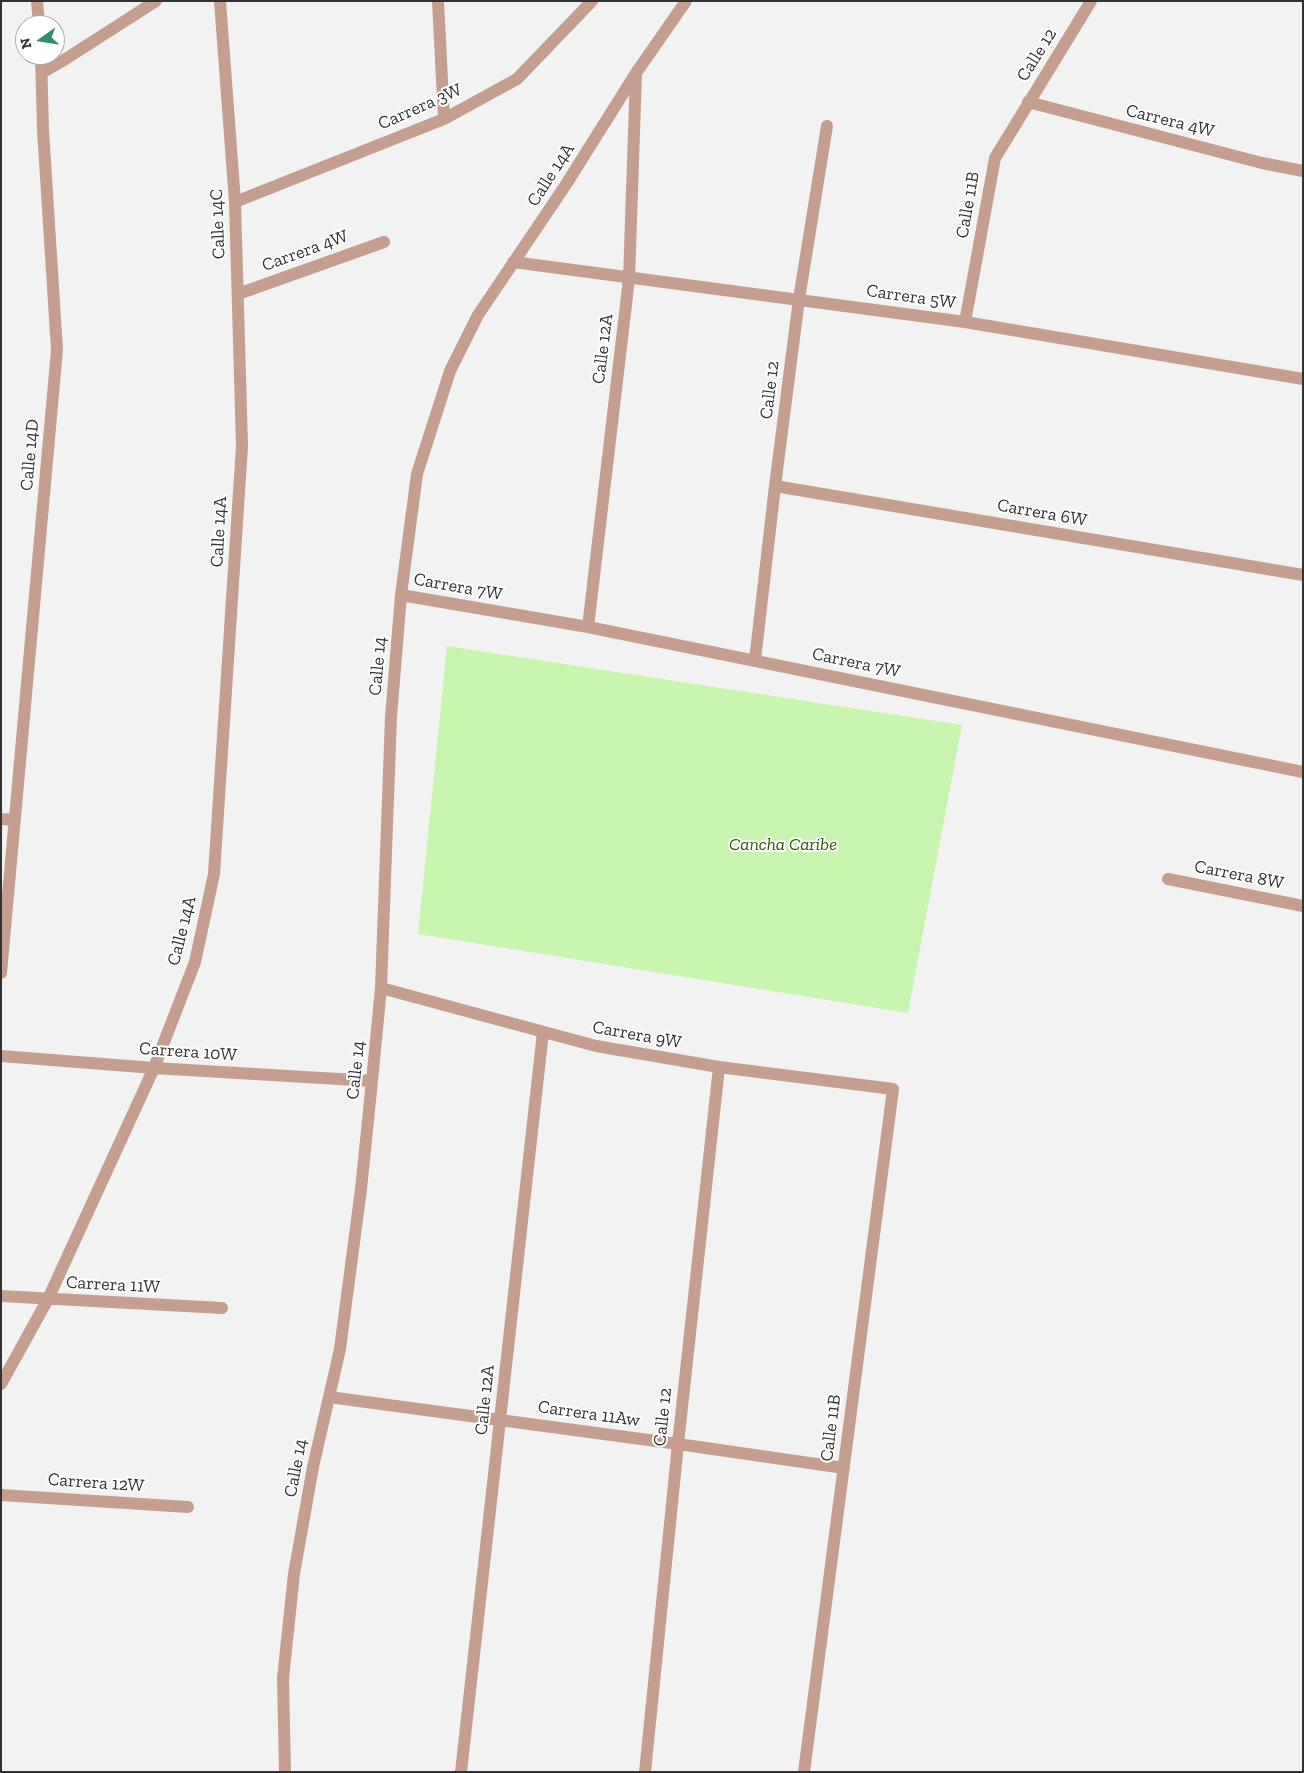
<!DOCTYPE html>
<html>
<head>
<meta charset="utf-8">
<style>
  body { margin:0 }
  #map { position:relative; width:1304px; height:1773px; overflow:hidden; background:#f2f2f3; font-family:"Zilla Slab",serif }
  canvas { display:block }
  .frame { position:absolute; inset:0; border:2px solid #323232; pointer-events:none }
  .north { position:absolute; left:15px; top:15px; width:50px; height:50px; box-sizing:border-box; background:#fff; border:1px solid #adadad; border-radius:50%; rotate:257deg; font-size:14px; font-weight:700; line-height:20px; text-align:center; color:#323232 }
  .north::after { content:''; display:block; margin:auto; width:18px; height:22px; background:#328d64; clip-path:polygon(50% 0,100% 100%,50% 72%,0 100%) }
</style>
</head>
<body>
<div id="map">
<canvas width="1304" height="1773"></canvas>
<div class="frame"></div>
<div class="north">N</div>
</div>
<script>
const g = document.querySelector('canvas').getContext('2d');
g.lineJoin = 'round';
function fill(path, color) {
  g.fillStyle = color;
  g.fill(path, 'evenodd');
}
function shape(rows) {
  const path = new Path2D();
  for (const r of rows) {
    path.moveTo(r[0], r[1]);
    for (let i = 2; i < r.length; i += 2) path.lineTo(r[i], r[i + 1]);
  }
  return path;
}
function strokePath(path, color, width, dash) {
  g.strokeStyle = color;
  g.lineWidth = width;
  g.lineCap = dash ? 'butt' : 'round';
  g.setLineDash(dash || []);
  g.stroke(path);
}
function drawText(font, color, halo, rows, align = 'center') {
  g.font = font + ' "Zilla Slab",serif';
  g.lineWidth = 4;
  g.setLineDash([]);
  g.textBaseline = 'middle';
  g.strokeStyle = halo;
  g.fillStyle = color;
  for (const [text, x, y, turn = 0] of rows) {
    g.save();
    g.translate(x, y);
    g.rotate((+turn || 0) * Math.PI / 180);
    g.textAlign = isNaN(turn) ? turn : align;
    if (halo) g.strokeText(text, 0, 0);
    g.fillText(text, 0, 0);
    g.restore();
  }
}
const green = shape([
  [447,646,962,725,908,1013,418,934]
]);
const minor = shape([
  [37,1,39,25],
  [438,1,444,119],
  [43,72,64,60,156,1],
  [1028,102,1262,163,1303,171],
  [235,202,444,119,517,79,592,1],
  [513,262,965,322,1303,379],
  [238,294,384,242],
  [965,322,995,158,1091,1],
  [775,486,1303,575],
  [401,595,588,627,1303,772],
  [588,627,629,279,636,74],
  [755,660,775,486,799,299,827,126],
  [1,819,15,820],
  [1168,879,1303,906],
  [1,973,57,350,43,130,41,55],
  [381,988,596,1046,719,1067,893,1089,804,1772],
  [1,1056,154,1068,372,1081],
  [1,1296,222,1308],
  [1,1384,48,1299,154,1068,195,962,214,874,242,446,235,202,220,1],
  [329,1397,678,1444,844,1468],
  [1,1495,188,1507],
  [285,1772,283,1678,294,1574,313,1467,340,1349,361,1189,372,1081,381,988,391,717,401,595,417,474,450,371,478,315,565,186,636,73,686,1],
  [461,1772,543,1032],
  [645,1772,678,1444,719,1067]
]);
const streetNames = [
  ["Calle 12",1037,55,-58],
  ["Carrera 3W",420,107,-24],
  ["Carrera 4W",1170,121,14],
  ["Calle 14A",551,175,-57],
  ["Calle 11B",968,205,-80],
  ["Calle 14C",218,224,-92],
  ["Carrera 4W",305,251,-20],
  ["Carrera 5W",911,297,8],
  ["Calle 12A",603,349,-83],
  ["Calle 12",770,390,-83],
  ["Calle 14D",30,455,-85],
  ["Carrera 6W",1042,513,10],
  ["Calle 14A",219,532,-87],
  ["Carrera 7W",458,587,10],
  ["Carrera 7W",856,663,12],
  ["Calle 14",378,666,-85],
  ["Carrera 8W",1239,875,11],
  ["Calle 14A",182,931,-76],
  ["Carrera 9W",637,1035,10],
  ["Carrera 10W",188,1052,4],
  ["Calle 14",356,1070,-84],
  ["Carrera 11W",113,1285,3],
  ["Calle 12A",485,1400,-84],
  ["Carrera 11Aw",589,1414,8],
  ["Calle 12",663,1417,-84],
  ["Calle 11B",831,1428,-83],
  ["Calle 14",296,1468,-79],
  ["Carrera 12W",96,1483,4]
];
const parkNames = [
  ["Cancha Caribe",783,845]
];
fill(green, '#c8f5ad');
strokePath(minor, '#c69e8f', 12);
drawText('18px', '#323232', '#fff', streetNames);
drawText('italic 18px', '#2d5600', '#fff', parkNames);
</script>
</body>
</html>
